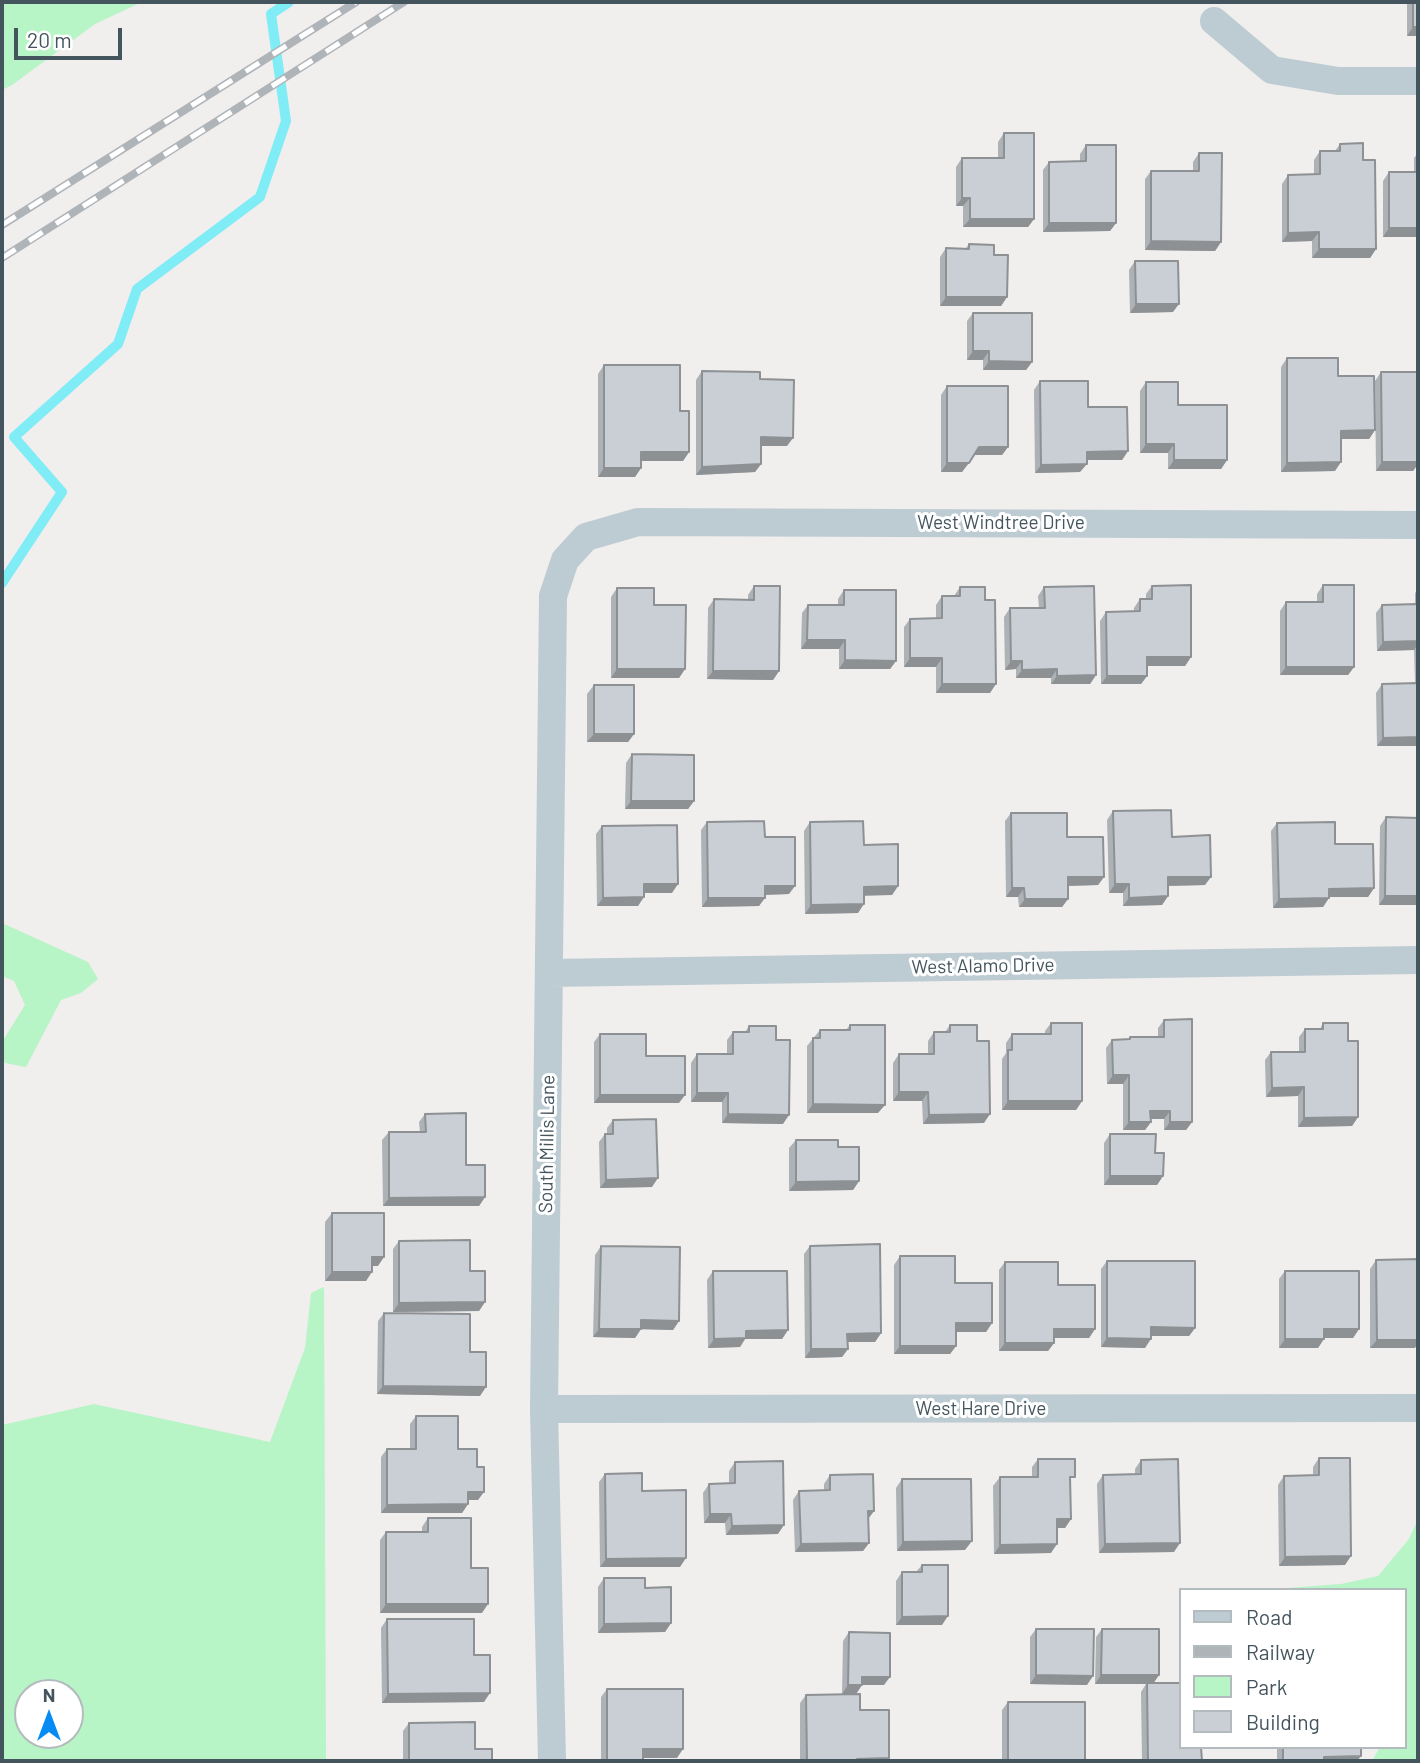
<!DOCTYPE html>
<html>
<head>
<meta charset="utf-8">
<style>
  body { margin:0 }
  #map { position:relative; width:1420px; height:1763px; overflow:hidden; background:#f1eeee; font-family:Barlow,sans-serif }
  canvas { display:block }
  .frame { position:absolute; inset:0; border:4px solid #44555e; pointer-events:none }
  .legend { position:absolute; left:1179px; top:1588px; width:228px; height:161px; box-sizing:border-box; background:#fff; border:2px solid #b4bbbf; margin:0; padding:9px 12px; list-style:none; font-size:21px; color:#44555e }
  .legend li { display:flex; align-items:center; gap:14px; height:35px }
  .legend b { width:35px; border:2px solid #b4bbbf }
  .north { position:absolute; left:14px; top:1679px; width:70px; height:70px; box-sizing:border-box; background:#fff; border:2px solid #b4bbbf; border-radius:50%; rotate:0deg; font-size:19px; font-weight:700; line-height:28px; text-align:center; color:#44555e }
  .north::after { content:''; display:block; margin:auto; width:24px; height:32px; background:#048cf4; clip-path:polygon(50% 0,100% 100%,50% 72%,0 100%) }
  .scale { position:absolute; left:14px; top:28px; width:108px; height:32px; box-sizing:border-box; border:4px solid #44555e; border-top:0; padding-left:9px; font-size:21px; line-height:24px; white-space:nowrap; color:#44555e; -webkit-text-stroke:5px #fff; paint-order:stroke }
</style>
</head>
<body>
<div id="map">
<canvas width="1420" height="1763"></canvas>
<div class="frame"></div>
<ul class="legend">
<li><b style="height:9px;background:#bdcbd2"></b>Road</li>
<li><b style="height:9px;background:#afb4b9"></b>Railway</li>
<li><b style="height:19px;background:#b7f4c6"></b>Park</li>
<li><b style="height:19px;background:#c9cfd4"></b>Building</li>
</ul>
<div class="north">N</div>
<div class="scale">20 m</div>
</div>
<script>
const g = document.querySelector('canvas').getContext('2d');
g.lineJoin = 'round';
function fill(path, color) {
  g.fillStyle = color;
  g.fill(path, 'evenodd');
}
function shape(rows) {
  const path = new Path2D();
  for (const r of rows) {
    path.moveTo(r[0], r[1]);
    for (let i = 2; i < r.length; i += 2) path.lineTo(r[i], r[i + 1]);
  }
  return path;
}
function strokePath(path, color, width, dash) {
  g.strokeStyle = color;
  g.lineWidth = width;
  g.lineCap = dash ? 'butt' : 'round';
  g.setLineDash(dash || []);
  g.stroke(path);
}
function drawText(font, color, halo, rows, align = 'center') {
  g.font = font + ' Barlow,sans-serif';
  g.lineWidth = 6;
  g.setLineDash([]);
  g.textBaseline = 'middle';
  g.strokeStyle = halo;
  g.fillStyle = color;
  for (const [text, x, y, turn = 0] of rows) {
    g.save();
    g.translate(x, y);
    g.rotate((+turn || 0) * Math.PI / 180);
    g.textAlign = isNaN(turn) ? turn : align;
    if (halo) g.strokeText(text, 0, 0);
    g.fillText(text, 0, 0);
    g.restore();
  }
}
const green = shape([
  [2,2,142,2,95,24,12,85,2,90],
  [2,923,88,962,98,979,81,993,61,1000,26,1067,5,1063,2,1054,2,1042,25,1005,14,981,2,976],
  [324,1287,326,1761,2,1761,2,1425,94,1404,270,1442,305,1348,311,1293],
  [28,1693,70,1693,70,1735,28,1735],
  [1418,1519,1418,1761,1372,1761,1380,1747,1404,1747,1404,1590,1260,1590,1341,1584,1378,1576,1409,1539]
]);
const stream = shape([
  [2,583,62,492,14,437,118,344,137,289,260,197,286,121,271,14,289,2]
]);
const minor = shape([
  [1214,21,1272,70,1338,81,1418,81],
  [549,973,1418,960],
  [544,1409,1418,1408],
  [552,1761,544,1409,553,596,565,560,586,537,638,522,1418,525]
]);
const rail = shape([
  [2,225,356,2],
  [2,258,404,2]
]);
const wall = shape([
  [1407,2,1418,2,1418,36,1407,36],
  [1004,133,1034,219,1028,227,963,227,963,206,956,206,956,167,962,158,998,158,998,142],
  [1340,144,1363,160,1376,249,1370,258,1312,258,1312,241,1282,242,1282,184,1288,175,1314,174,1314,160,1320,151,1335,151],
  [1086,145,1116,223,1110,231,1043,232,1043,170,1049,162,1080,161,1080,154],
  [1199,153,1221,242,1215,251,1145,250,1145,179,1151,171,1193,171,1193,162],
  [1418,153,1418,237,1383,237,1383,181,1389,172,1414,172,1414,158],
  [969,244,994,255,1007,297,1001,306,940,306,940,257,946,248,966,248],
  [1135,261,1173,312,1130,313,1129,270],
  [973,313,1032,362,1026,370,983,370,983,360,967,360,967,321],
  [1287,358,1338,376,1375,430,1369,439,1341,439,1335,471,1281,472,1281,367],
  [604,365,680,411,689,452,683,461,641,461,641,468,635,477,598,477,598,374],
  [702,371,760,379,787,446,761,446,761,464,755,472,696,475,696,380],
  [1381,372,1418,372,1418,464,1413,471,1376,471,1375,381],
  [1040,381,1088,407,1128,451,1122,460,1087,460,1080,472,1035,473,1034,390],
  [1146,382,1178,405,1227,460,1221,469,1168,469,1168,453,1140,453,1140,391],
  [947,386,1008,447,1002,455,973,455,962,472,941,472,941,395],
  [1323,585,1354,667,1348,675,1280,675,1280,611,1286,602,1317,602,1317,594],
  [754,586,779,671,773,680,707,679,708,608,714,599,748,600,748,595],
  [1152,586,1191,657,1185,666,1147,666,1147,676,1141,684,1101,684,1100,621,1106,612,1134,612,1134,608,1140,599,1146,599,1146,594],
  [960,587,985,600,990,693,936,693,936,667,904,667,904,627,910,619,936,618,936,605,942,596,954,596],
  [1044,587,1096,675,1090,684,1051,684,1051,678,1016,678,1016,669,1005,670,1004,617,1010,608,1039,608,1038,596],
  [617,588,685,669,679,678,611,678,611,597],
  [1418,589,1418,682,1415,682,1414,650,1377,651,1376,613,1382,605,1415,604,1415,593],
  [844,590,896,661,890,669,839,669,839,649,801,649,802,613,808,605,838,605,838,599],
  [1382,684,1418,746,1377,746,1376,693],
  [594,685,634,734,628,742,587,742,587,694],
  [632,754,694,801,688,809,625,809,626,763],
  [1113,811,1172,837,1205,885,1168,886,1168,896,1162,905,1123,906,1123,893,1109,893,1107,820],
  [1011,813,1067,837,1104,877,1098,885,1068,886,1068,899,1062,907,1019,907,1018,897,1006,897,1005,821],
  [1386,817,1418,905,1379,905,1380,826],
  [707,822,765,837,789,894,765,895,759,906,702,907,701,830],
  [810,822,898,886,892,895,864,895,858,913,805,914,804,831],
  [1277,823,1335,844,1374,888,1368,897,1329,897,1323,907,1273,908,1271,831],
  [602,826,672,893,644,893,638,906,597,906,596,834],
  [1164,1020,1192,1122,1186,1130,1164,1130,1164,1119,1151,1119,1151,1122,1145,1130,1123,1130,1123,1084,1107,1084,1106,1048,1112,1040,1128,1039,1130,1037,1158,1037,1158,1028],
  [1051,1023,1082,1101,1076,1110,1002,1110,1002,1059,1006,1053,1006,1043,1012,1034,1045,1034,1045,1031],
  [1323,1023,1348,1041,1358,1117,1352,1126,1298,1127,1298,1096,1266,1097,1265,1060,1271,1052,1299,1052,1299,1037,1305,1029,1320,1029],
  [850,1025,878,1113,807,1113,807,1046,820,1030,846,1030],
  [950,1025,977,1041,984,1123,923,1124,922,1101,893,1101,893,1063,899,1054,928,1054,928,1041,934,1032,945,1032],
  [749,1026,776,1040,783,1124,722,1123,722,1102,691,1102,691,1063,697,1054,727,1054,727,1040,733,1032,745,1032],
  [600,1034,646,1056,679,1103,594,1103,594,1042],
  [425,1114,466,1165,485,1197,479,1206,383,1206,382,1140,389,1132,420,1132,419,1122],
  [613,1120,652,1187,600,1188,599,1142,605,1134,607,1134,607,1128],
  [1110,1134,1155,1153,1163,1176,1157,1185,1104,1185,1104,1143],
  [796,1140,838,1147,859,1181,853,1190,789,1191,789,1148],
  [332,1213,378,1266,372,1266,366,1281,325,1281,325,1222],
  [399,1241,485,1302,479,1311,393,1312,393,1249],
  [601,1246,679,1321,673,1330,641,1329,635,1338,593,1337,595,1255],
  [810,1246,881,1333,875,1342,847,1342,848,1349,842,1357,805,1358,804,1254],
  [900,1256,955,1283,992,1323,986,1332,956,1332,956,1346,950,1354,894,1354,894,1265],
  [1376,1260,1415,1348,1370,1348,1370,1269],
  [1107,1261,1195,1328,1189,1336,1151,1336,1145,1348,1101,1347,1101,1269],
  [1005,1262,1058,1285,1095,1329,1089,1338,1054,1338,1054,1343,1048,1351,999,1351,999,1270],
  [713,1271,788,1330,782,1339,745,1339,740,1347,708,1348,707,1280],
  [1285,1271,1359,1329,1353,1338,1324,1338,1318,1348,1279,1348,1279,1279],
  [384,1313,470,1352,480,1396,377,1394,378,1321],
  [416,1416,458,1449,478,1500,468,1500,468,1504,462,1513,381,1513,381,1457,387,1449,410,1449,410,1424],
  [1319,1458,1345,1565,1279,1566,1278,1485,1284,1476,1313,1476,1313,1467],
  [1038,1459,1070,1483,1071,1519,1065,1528,1057,1528,1051,1553,994,1554,993,1486,1000,1477,1032,1477,1032,1467],
  [1141,1460,1174,1552,1099,1553,1097,1484,1103,1475,1135,1474,1135,1469],
  [735,1462,778,1534,726,1535,725,1523,704,1523,703,1493,709,1484,729,1483,729,1471],
  [605,1474,642,1491,680,1567,600,1567,599,1482],
  [830,1475,874,1511,868,1519,869,1543,863,1551,795,1552,793,1500,799,1491,824,1490,824,1484],
  [902,1479,965,1550,897,1551,896,1488],
  [428,1518,482,1613,380,1613,380,1540,386,1532,422,1532,422,1527],
  [922,1565,942,1625,896,1625,896,1581,902,1572,916,1572],
  [604,1578,645,1588,671,1623,665,1632,598,1633,598,1587],
  [387,1619,474,1655,484,1702,382,1703,381,1628],
  [1036,1629,1087,1685,1030,1684,1030,1637],
  [1102,1629,1159,1675,1153,1683,1202,1761,1142,1761,1141,1692,1146,1684,1095,1684,1096,1637],
  [849,1632,884,1685,862,1685,856,1694,842,1694,843,1641],
  [607,1689,677,1758,643,1758,643,1761,601,1761,601,1697],
  [806,1695,860,1710,889,1758,887,1761,800,1761,800,1703],
  [1008,1702,1085,1761,1002,1761,1002,1710],
  [409,1723,492,1761,403,1761,403,1731],
  [1277,1747,1378,1747,1361,1748,1357,1761,1277,1761]
]);
const shadedWall = shape([
  [1413,27,1418,27,1418,36,1407,36],
  [962,198,970,198,963,206,956,206],
  [970,219,1034,219,1028,227,963,227],
  [1049,223,1116,223,1110,231,1043,232],
  [1389,228,1418,228,1418,237,1383,237],
  [1319,232,1312,241,1282,242,1288,233],
  [1151,241,1221,242,1215,251,1145,250],
  [1319,249,1376,249,1370,258,1312,258],
  [946,297,1007,297,1001,306,940,306],
  [1136,304,1179,304,1173,312,1130,313],
  [973,351,989,351,983,360,967,360],
  [989,361,1032,362,1026,370,983,370],
  [1375,430,1369,439,1335,439,1341,431],
  [761,437,793,438,787,446,755,446],
  [1146,444,1174,444,1168,453,1140,453],
  [979,447,1008,447,1002,455,973,455],
  [1128,451,1122,460,1080,460,1087,452],
  [641,452,689,452,683,461,635,461],
  [1174,460,1227,460,1221,469,1168,469],
  [1341,462,1335,471,1281,472,1287,463],
  [1382,462,1418,462,1418,464,1413,471,1376,471],
  [947,463,969,463,962,472,941,472],
  [761,464,755,472,696,475,702,467],
  [1087,464,1080,472,1035,473,1041,465],
  [604,468,641,468,635,477,598,477],
  [807,640,845,640,839,649,801,649],
  [1418,641,1418,644,1414,650,1377,651,1383,642],
  [1147,657,1191,657,1185,666,1141,666],
  [910,658,942,658,936,667,904,667],
  [845,660,896,661,890,669,839,669],
  [1011,661,1022,661,1016,669,1005,670],
  [1286,667,1354,667,1348,675,1280,675],
  [617,669,685,669,679,678,611,678],
  [1057,669,1051,678,1016,678,1022,670],
  [713,671,779,671,773,680,707,679],
  [1096,675,1090,684,1051,684,1057,676],
  [1107,676,1147,676,1141,684,1101,684],
  [942,684,996,684,990,693,936,693],
  [594,734,634,734,628,742,587,742],
  [1418,737,1418,746,1377,746,1383,738],
  [631,801,694,801,688,809,625,809],
  [1068,877,1104,877,1098,885,1062,886],
  [1168,877,1211,877,1205,885,1162,886],
  [644,884,678,884,672,893,638,893],
  [1115,884,1129,884,1123,893,1109,893],
  [765,886,795,886,789,894,759,895],
  [898,886,892,895,858,896,864,887],
  [1012,888,1024,888,1018,897,1006,897],
  [1374,888,1368,897,1323,897,1329,889],
  [1168,896,1162,905,1123,906,1129,898],
  [1385,896,1418,896,1418,905,1379,905],
  [644,897,638,906,597,906,603,898],
  [708,898,765,898,759,906,702,907],
  [1329,898,1323,907,1273,908,1279,899],
  [1025,899,1068,899,1062,907,1019,907],
  [864,904,858,913,805,914,811,905],
  [1113,1075,1129,1075,1123,1084,1107,1084],
  [1304,1087,1298,1096,1266,1097,1272,1088],
  [899,1092,928,1092,922,1101,893,1101],
  [697,1093,728,1093,722,1102,691,1102],
  [600,1095,685,1095,679,1103,594,1103],
  [1008,1101,1082,1101,1076,1110,1002,1110],
  [813,1104,885,1105,878,1113,807,1113],
  [1150,1111,1170,1111,1164,1119,1144,1119],
  [728,1114,789,1115,783,1124,722,1123],
  [990,1114,984,1123,923,1124,929,1115],
  [1358,1117,1352,1126,1298,1127,1304,1118],
  [1129,1122,1151,1122,1145,1130,1123,1130],
  [1170,1122,1192,1122,1186,1130,1164,1130],
  [1110,1176,1163,1176,1157,1185,1104,1185],
  [658,1178,652,1187,600,1188,606,1180],
  [859,1181,853,1190,789,1191,796,1182],
  [485,1197,479,1206,383,1206,389,1198],
  [372,1257,384,1257,378,1266,366,1266],
  [332,1272,372,1272,366,1281,325,1281],
  [485,1302,479,1311,393,1312,399,1303],
  [641,1320,679,1321,673,1330,635,1329],
  [956,1323,992,1323,986,1332,950,1332],
  [1151,1327,1195,1328,1189,1336,1145,1336],
  [599,1329,641,1329,635,1338,593,1337],
  [1054,1329,1095,1329,1089,1338,1048,1338],
  [1324,1329,1359,1329,1353,1338,1318,1338],
  [788,1330,782,1339,745,1339,740,1347,708,1348,714,1339,746,1331],
  [881,1333,875,1342,841,1342,847,1334],
  [1418,1335,1418,1343,1415,1348,1370,1348,1377,1340],
  [1107,1338,1151,1339,1145,1348,1101,1347],
  [1285,1339,1324,1339,1318,1348,1279,1348],
  [1005,1343,1054,1343,1048,1351,999,1351],
  [900,1346,956,1346,950,1354,894,1354],
  [811,1349,848,1349,842,1357,805,1358],
  [383,1386,486,1387,480,1396,377,1394],
  [468,1492,484,1492,478,1500,462,1500],
  [468,1504,462,1513,381,1513,387,1505],
  [868,1511,874,1511,868,1519],
  [710,1514,731,1514,725,1523,704,1523],
  [1057,1519,1071,1519,1065,1528,1050,1528],
  [784,1525,778,1534,726,1535,732,1526],
  [972,1541,965,1550,897,1551,903,1542],
  [869,1543,863,1551,795,1552,801,1544],
  [1180,1543,1174,1552,1099,1553,1105,1544],
  [1057,1544,1051,1553,994,1554,1000,1545],
  [1351,1556,1345,1565,1279,1566,1285,1557],
  [686,1558,680,1567,600,1567,606,1559],
  [386,1604,488,1604,482,1613,380,1613],
  [948,1616,942,1625,896,1625,902,1617],
  [671,1623,665,1632,598,1633,604,1624],
  [1036,1675,1093,1676,1087,1685,1030,1684],
  [1101,1675,1159,1675,1153,1684,1095,1684],
  [862,1677,890,1677,884,1685,862,1685,856,1694,842,1694,848,1685],
  [490,1693,484,1702,382,1703,388,1694],
  [643,1749,683,1749,677,1758,637,1758],
  [1361,1756,1357,1761,1321,1761,1324,1757],
  [889,1758,887,1761,856,1761,857,1759]
]);
const building = shape([
  [1413,2,1418,2,1418,27,1413,27,1413,2],
  [1004,133,1034,133,1034,219,970,219,970,198,962,198,962,158,1004,158,1004,133],
  [1363,143,1363,160,1375,160,1376,249,1319,249,1319,232,1288,233,1288,175,1320,174,1320,151,1340,151,1340,144,1363,143],
  [1086,145,1116,145,1116,223,1049,223,1049,162,1086,161,1086,145],
  [1199,153,1222,153,1221,242,1151,241,1151,171,1199,171,1199,153],
  [1389,172,1418,172,1418,228,1389,228,1389,172],
  [969,244,994,245,994,255,1008,255,1007,297,946,297,946,248,969,249,969,244],
  [1135,261,1178,261,1179,304,1136,304,1135,261],
  [973,313,1032,313,1032,362,989,361,989,351,973,351,973,313],
  [1287,358,1338,358,1338,376,1374,376,1375,430,1341,431,1341,462,1287,463,1287,358],
  [604,365,680,365,680,411,689,411,689,452,641,452,641,468,604,468,604,365],
  [702,371,760,372,760,379,794,380,793,438,761,437,761,464,702,467,702,371],
  [1381,372,1418,372,1418,462,1382,462,1381,372],
  [1040,381,1088,381,1088,407,1127,407,1128,451,1087,452,1087,464,1041,465,1040,381],
  [1146,382,1178,382,1178,405,1227,405,1227,460,1174,460,1174,444,1146,444,1146,382],
  [947,386,1008,386,1008,447,979,447,969,463,947,463,947,386],
  [1191,585,1191,657,1147,657,1147,676,1107,676,1106,612,1140,611,1140,599,1152,599,1152,586,1191,585],
  [1323,585,1354,585,1354,667,1286,667,1286,602,1323,602,1323,585],
  [754,586,780,586,779,671,713,671,714,599,754,600,754,586],
  [1094,586,1096,675,1057,676,1057,669,1022,670,1022,661,1011,661,1010,608,1045,608,1044,587,1094,586],
  [960,587,985,587,985,600,995,600,996,684,942,684,942,658,910,658,910,619,942,618,942,596,960,596,960,587],
  [617,588,654,588,654,605,686,605,685,669,617,669,617,588],
  [844,590,896,590,896,661,845,660,845,640,807,640,808,605,844,605,844,590],
  [1418,604,1418,641,1383,642,1382,605,1418,604],
  [1418,683,1418,737,1383,738,1382,684,1418,683],
  [594,685,634,685,634,734,594,734,594,685],
  [632,754,694,755,694,801,631,801,632,754],
  [1171,810,1172,837,1210,835,1211,877,1168,877,1168,896,1129,898,1129,884,1115,884,1113,811,1171,810],
  [1011,813,1067,813,1067,837,1103,837,1104,877,1068,877,1068,899,1025,899,1024,888,1012,888,1011,813],
  [1386,817,1418,818,1418,896,1385,896,1386,817],
  [764,821,765,837,795,837,795,886,765,886,765,898,708,898,707,822,764,821],
  [863,821,864,845,898,844,898,886,864,887,864,904,811,905,810,822,863,821],
  [1335,822,1335,844,1373,844,1374,888,1329,889,1329,898,1279,899,1277,823,1335,822],
  [677,825,678,884,644,884,644,897,603,898,602,826,677,825],
  [1192,1019,1192,1122,1170,1122,1170,1111,1150,1111,1151,1122,1129,1122,1129,1075,1113,1075,1112,1040,1130,1039,1130,1037,1164,1037,1164,1020,1192,1019],
  [1051,1023,1082,1023,1082,1101,1008,1101,1008,1050,1012,1050,1012,1034,1051,1034,1051,1023],
  [1323,1023,1348,1023,1348,1041,1358,1041,1358,1117,1304,1118,1304,1087,1272,1088,1271,1052,1305,1052,1305,1029,1323,1029,1323,1023],
  [850,1025,885,1025,885,1105,813,1104,813,1038,820,1038,820,1030,850,1030,850,1025],
  [950,1025,977,1025,977,1041,989,1041,990,1114,929,1115,928,1092,899,1092,899,1054,934,1054,934,1032,950,1032,950,1025],
  [749,1026,776,1026,776,1040,790,1040,789,1115,728,1114,728,1093,697,1093,697,1054,733,1054,733,1032,749,1032,749,1026],
  [600,1034,646,1034,646,1056,685,1056,685,1095,600,1095,600,1034],
  [466,1113,466,1165,485,1165,485,1197,389,1198,389,1132,426,1132,425,1114,466,1113],
  [656,1119,658,1178,606,1180,605,1134,613,1134,613,1120,656,1119],
  [1110,1134,1156,1134,1155,1153,1164,1153,1163,1176,1110,1176,1110,1134],
  [796,1140,838,1140,838,1147,859,1147,859,1181,796,1182,796,1140],
  [332,1213,384,1213,384,1257,372,1257,372,1272,332,1272,332,1213],
  [470,1240,470,1271,485,1271,485,1302,399,1303,399,1241,470,1240],
  [880,1244,881,1333,847,1334,848,1349,811,1349,810,1246,880,1244],
  [601,1246,680,1247,679,1321,641,1320,641,1329,599,1329,601,1246],
  [900,1256,955,1256,955,1283,992,1283,992,1323,956,1323,956,1346,900,1346,900,1256],
  [1418,1259,1418,1340,1377,1340,1376,1260,1418,1259],
  [1107,1261,1195,1261,1195,1328,1151,1327,1151,1339,1107,1338,1107,1261],
  [1005,1262,1058,1262,1058,1285,1095,1285,1095,1329,1054,1329,1054,1343,1005,1343,1005,1262],
  [713,1271,787,1271,788,1330,746,1331,746,1338,714,1339,713,1271],
  [1285,1271,1359,1271,1359,1329,1324,1329,1324,1339,1285,1339,1285,1271],
  [384,1313,470,1314,470,1352,486,1352,486,1387,383,1386,384,1313],
  [416,1416,458,1416,458,1449,477,1449,477,1467,484,1467,484,1492,468,1492,468,1504,387,1505,387,1449,416,1449,416,1416],
  [1319,1458,1350,1458,1351,1556,1285,1557,1284,1476,1319,1475,1319,1458],
  [1038,1459,1075,1459,1075,1477,1070,1477,1071,1519,1057,1519,1057,1544,1000,1545,1000,1477,1038,1477,1038,1459],
  [1178,1459,1180,1543,1105,1544,1103,1475,1141,1474,1141,1460,1178,1459],
  [783,1461,784,1525,732,1526,731,1514,710,1514,709,1484,735,1483,735,1462,783,1461],
  [642,1473,642,1491,686,1490,686,1558,606,1559,605,1474,642,1473],
  [873,1474,874,1511,868,1511,869,1543,801,1544,799,1491,830,1490,830,1475,873,1474],
  [902,1479,971,1479,972,1541,903,1542,902,1479],
  [428,1518,471,1518,471,1568,488,1568,488,1604,386,1604,386,1532,428,1532,428,1518],
  [922,1565,948,1565,948,1616,902,1617,902,1572,922,1572,922,1565],
  [604,1578,645,1578,645,1588,671,1587,671,1623,604,1624,604,1578],
  [387,1619,474,1619,474,1655,490,1655,490,1693,388,1694,387,1619],
  [1036,1629,1094,1629,1093,1676,1036,1675,1036,1629],
  [1102,1629,1159,1629,1159,1675,1101,1675,1102,1629],
  [849,1632,890,1633,890,1677,862,1677,862,1685,848,1685,849,1632],
  [1147,1683,1180,1683,1180,1747,1201,1747,1202,1761,1148,1761,1147,1683],
  [607,1689,683,1689,683,1749,643,1749,643,1761,607,1761,607,1689],
  [860,1694,860,1710,889,1710,889,1758,857,1759,857,1761,807,1761,806,1695,860,1694],
  [1008,1702,1085,1702,1085,1761,1008,1761,1008,1702],
  [475,1722,475,1749,492,1749,492,1761,409,1761,409,1723,475,1722],
  [1283,1747,1361,1747,1361,1756,1324,1757,1324,1761,1283,1761,1283,1747]
]);
const streetNames = [
  ["West Windtree Drive",1001,523],
  ["West Alamo Drive",983,966,-1],
  ["South Millis Lane",547,1144,-89],
  ["West Hare Drive",981,1409]
];
fill(green, '#b7f4c6');
strokePath(stream, '#7fecf6', 10);
strokePath(minor, '#bdcbd2', 28);
strokePath(rail, '#afb4b9', 8);
strokePath(rail, '#fff', 5, [16]);
fill(wall, '#adb2b6');
fill(shadedWall, '#8d9194');
fill(building, '#c9cfd4');
strokePath(building, '#8d9194', 2);
drawText('19px', '#44555e', '#fff', streetNames);
</script>
</body>
</html>
